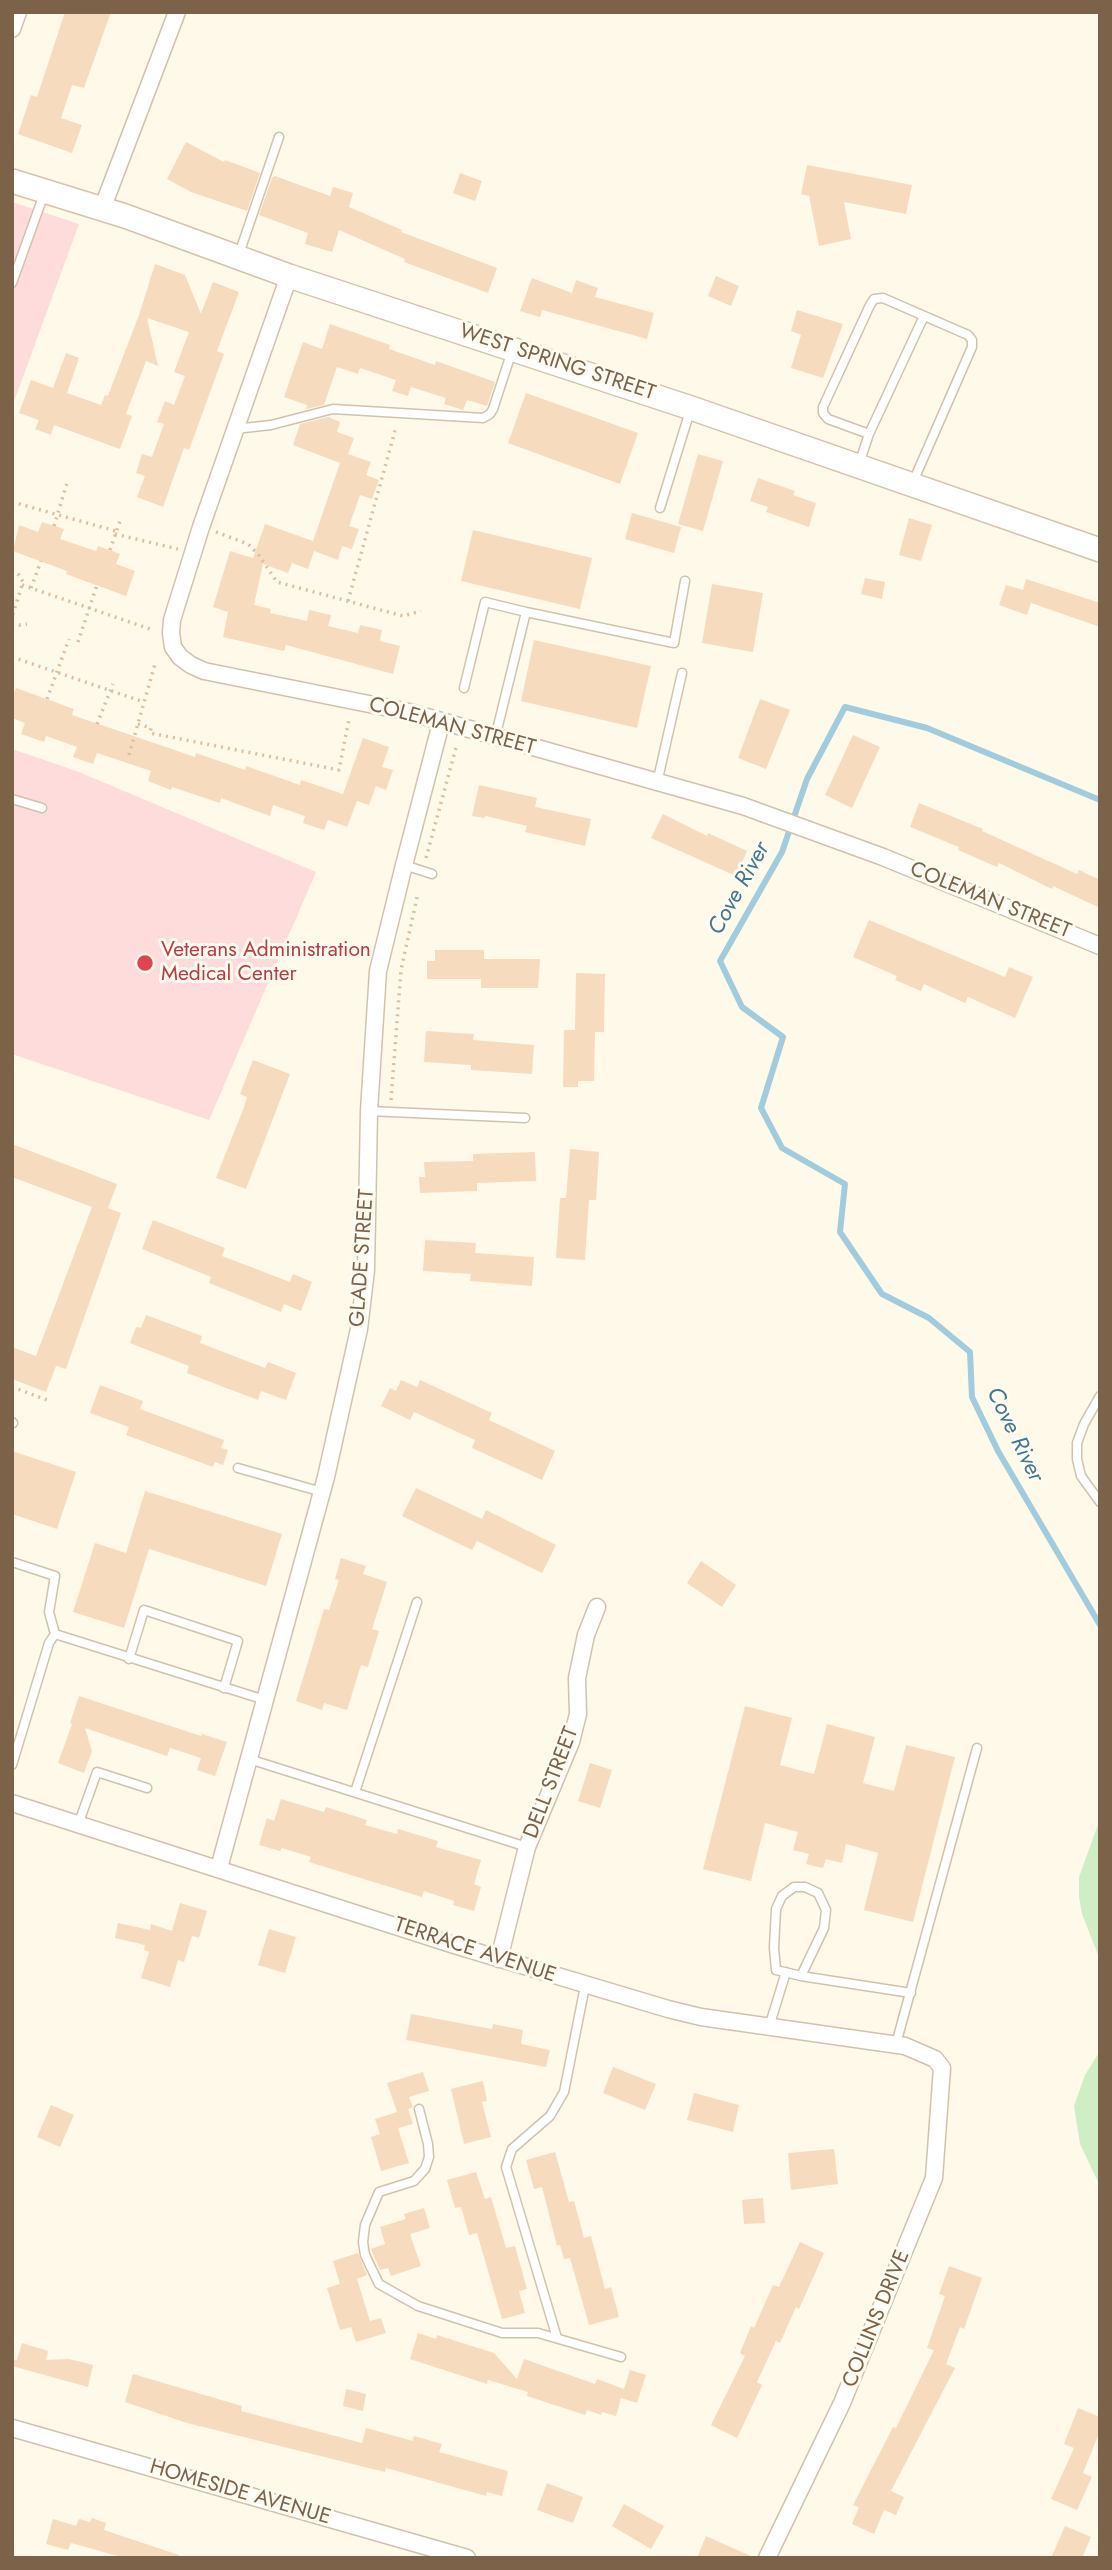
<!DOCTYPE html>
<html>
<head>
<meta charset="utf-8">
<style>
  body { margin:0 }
  #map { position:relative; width:1112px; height:2570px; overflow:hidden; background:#fef9e9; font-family:Jost,sans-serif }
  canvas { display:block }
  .frame { position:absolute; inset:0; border:14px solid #7c6249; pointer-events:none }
</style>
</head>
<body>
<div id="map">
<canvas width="1112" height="2570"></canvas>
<div class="frame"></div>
</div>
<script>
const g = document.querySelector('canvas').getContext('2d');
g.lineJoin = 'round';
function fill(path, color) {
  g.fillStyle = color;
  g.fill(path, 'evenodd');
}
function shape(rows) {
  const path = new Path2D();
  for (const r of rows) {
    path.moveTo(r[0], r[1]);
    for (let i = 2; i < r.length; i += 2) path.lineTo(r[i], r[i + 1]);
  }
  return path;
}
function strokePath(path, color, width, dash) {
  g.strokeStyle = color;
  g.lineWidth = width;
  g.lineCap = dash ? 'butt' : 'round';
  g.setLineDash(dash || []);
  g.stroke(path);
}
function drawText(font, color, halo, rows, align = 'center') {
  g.font = font + ' Jost,sans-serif';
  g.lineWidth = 6;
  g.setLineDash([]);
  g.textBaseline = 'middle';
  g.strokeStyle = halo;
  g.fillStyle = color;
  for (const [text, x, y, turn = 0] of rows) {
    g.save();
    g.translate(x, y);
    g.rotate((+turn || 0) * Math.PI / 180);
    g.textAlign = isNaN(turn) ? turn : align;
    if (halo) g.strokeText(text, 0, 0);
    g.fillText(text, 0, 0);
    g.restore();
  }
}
const medical = shape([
  [12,202,79,224,12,407],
  [12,749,79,772,316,872,209,1120,12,1054]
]);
const green = shape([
  [1100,1819,1100,1960,1082,1914,1079,1897,1079,1877],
  [1100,2051,1100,2186,1080,2144,1074,2106,1085,2075]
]);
const stream = shape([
  [1100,800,927,728,845,707,807,779,782,852,720,961,742,1007,783,1037,761,1108,782,1148,845,1184,840,1232,882,1294,929,1318,970,1352,972,1397,998,1451,1100,1625]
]);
const building = shape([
  [65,12,111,12,84,88,72,85,61,118,82,125,72,153,18,134,31,95,37,97],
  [186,142,224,162,225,160,260,173,247,211,191,192,167,179],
  [807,165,912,185,906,214,844,202,851,239,819,246,809,196,801,194],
  [460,173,482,181,475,201,453,193],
  [275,176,330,196,333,187,353,193,349,207,402,230,401,232,497,268,488,293,404,262,405,259,339,230,332,252,305,244,308,233,259,215,272,178],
  [155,264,185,275,201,314,213,282,239,292,217,351,224,354,189,450,184,448,163,507,137,497,145,476,136,473,142,454,152,457,164,424,157,422,165,401,174,405,185,376,174,372,189,332,147,318,158,366,146,361,126,414,132,416,120,449,54,425,51,435,35,429,39,420,19,413,31,380,53,388,66,353,79,358,67,393,101,405,105,395,108,396,139,315],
  [716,276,739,286,731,306,708,296],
  [532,278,572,293,576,280,598,288,595,297,654,313,647,339,542,310,540,317,520,311],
  [797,310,843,324,823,378,791,368,801,335,791,331],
  [330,324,390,345,389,349,435,365,436,361,495,382,487,406,467,400,463,410,444,404,446,398,411,387,408,396,392,391,396,380,360,368,358,374,337,367,324,405,306,409,307,405,284,397,303,342,322,349],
  [526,393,638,433,620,484,508,443],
  [328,417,340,422,337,432,354,438,348,454,371,462,366,475,379,480,372,499,360,495,349,526,359,529,352,549,342,546,338,560,314,551,308,569,292,563,288,573,263,564,254,605,271,609,270,613,307,621,309,610,331,615,328,626,358,633,360,625,382,630,380,641,400,646,393,674,286,645,284,651,223,637,228,612,213,607,230,551,253,558,265,524,313,541,340,463,293,445,300,424],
  [698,454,723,461,703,531,678,524],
  [758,478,795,491,793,495,816,503,809,527,766,512,768,507,750,501],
  [632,513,681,527,674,553,625,539],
  [909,518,932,525,921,561,899,555],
  [42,522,64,529,60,539,96,551,98,546,120,554,116,564,135,571,126,596,66,574,67,571,13,551,19,525,38,532],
  [473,530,592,558,580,609,461,581],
  [865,578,885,582,882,599,861,594],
  [1026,579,1100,603,1100,627,1031,603,1027,615,999,605,1006,585,1023,590],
  [712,584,763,593,753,652,702,643],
  [534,640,651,666,637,728,521,701],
  [16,688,74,709,72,715,195,757,196,753,245,770,246,766,300,785,301,780,343,794,363,738,389,747,382,767,393,770,386,790,376,786,369,805,357,801,347,827,328,820,324,830,303,823,305,816,273,805,270,816,221,798,220,803,172,787,171,790,148,781,151,771,97,753,93,764,73,757,77,747,46,736,44,742,21,734,25,723,12,718,12,699],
  [760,699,790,710,766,769,738,758],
  [853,735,880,747,852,808,825,795],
  [479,785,537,798,535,807,591,819,585,846,525,832,527,826,486,816,484,818,472,816],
  [919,803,983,829,982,831,1077,874,1079,870,1100,880,1100,908,1053,886,1052,889,999,863,997,867,958,850,959,847,910,827],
  [663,814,707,836,708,833,747,851,736,876,651,838],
  [869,920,1005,977,1009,967,1033,977,1015,1018,968,997,965,1003,924,984,921,991,895,980,897,976,853,957],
  [435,950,484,950,484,959,540,959,538,988,481,988,481,979,427,979,427,961,435,961],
  [576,973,605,974,604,1032,595,1032,594,1081,578,1081,578,1087,563,1087,564,1030,575,1030],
  [426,1031,474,1034,473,1040,534,1045,532,1074,471,1070,471,1065,424,1062],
  [253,1060,290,1074,246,1189,216,1178,244,1107,247,1097,240,1094],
  [12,1144,117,1184,108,1208,121,1213,66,1369,56,1366,46,1392,12,1379,12,1347,36,1356,92,1207,12,1177],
  [570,1149,599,1152,596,1200,589,1200,585,1260,556,1258,560,1198,566,1198],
  [535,1152,536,1181,477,1183,477,1191,420,1193,419,1177,425,1177,424,1162,473,1161,473,1154],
  [153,1220,225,1248,222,1256,290,1282,293,1274,312,1282,301,1311,284,1304,281,1312,209,1283,211,1277,142,1249],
  [425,1240,476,1243,475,1253,534,1257,532,1286,470,1281,471,1274,423,1271],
  [146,1315,202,1336,200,1343,265,1368,268,1362,296,1373,286,1400,261,1391,258,1400,187,1373,189,1366,130,1343,136,1327,141,1328],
  [401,1380,417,1387,420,1380,492,1413,489,1420,555,1451,542,1480,472,1448,475,1440,414,1412,410,1420,381,1406,390,1388,396,1391],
  [100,1385,143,1401,140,1409,224,1440,221,1448,228,1450,223,1465,215,1462,213,1467,126,1435,129,1427,90,1413],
  [12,1451,76,1472,57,1529,12,1514],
  [416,1488,482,1519,486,1510,556,1545,542,1573,477,1541,472,1550,402,1516],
  [145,1491,282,1534,266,1586,149,1549,124,1628,73,1612,95,1543,126,1553],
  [341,1558,366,1566,363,1574,387,1582,372,1629,379,1631,368,1667,361,1665,347,1710,324,1703,322,1710,296,1701,324,1609,329,1610,339,1580,335,1579],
  [701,1561,736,1585,722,1607,687,1583],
  [79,1696,201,1736,202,1734,227,1742,215,1776,197,1770,201,1758,170,1748,167,1756,85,1728,92,1751,84,1773,58,1763,72,1724,70,1723],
  [745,1706,792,1718,780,1765,814,1774,827,1724,875,1737,863,1783,894,1791,906,1745,955,1757,913,1922,864,1910,878,1853,846,1844,842,1863,826,1859,823,1868,806,1864,809,1854,793,1850,798,1832,765,1823,751,1881,703,1869],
  [590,1763,612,1770,600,1808,578,1801],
  [281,1799,324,1812,326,1807,367,1820,365,1825,397,1834,398,1829,438,1841,436,1847,481,1860,474,1884,481,1887,474,1911,453,1905,454,1901,424,1891,422,1897,309,1862,311,1857,282,1848,280,1851,259,1845,267,1818,274,1821],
  [180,1903,207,1911,199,1938,192,1936,184,1962,178,1960,170,1987,141,1978,149,1952,144,1950,145,1945,115,1938,118,1923,150,1930,151,1924,172,1931],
  [269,1929,296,1937,285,1973,258,1965],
  [411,2014,492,2029,493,2024,523,2030,521,2044,550,2050,546,2067,406,2040],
  [613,2067,656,2084,645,2110,603,2093],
  [423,2072,429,2091,409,2097,413,2107,408,2109,413,2124,398,2128,409,2163,381,2171,371,2137,380,2134,375,2119,397,2112,387,2083],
  [483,2081,487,2101,482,2102,491,2137,464,2144,451,2089],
  [694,2093,739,2105,733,2132,687,2120],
  [51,2105,74,2115,60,2147,37,2137],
  [834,2149,838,2184,791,2190,788,2153],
  [555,2152,569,2202,574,2201,584,2238,591,2236,605,2289,611,2287,619,2317,589,2325,570,2258,564,2259,560,2245,557,2246,542,2187,534,2189,526,2160],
  [476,2172,485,2199,491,2197,506,2248,515,2246,527,2289,519,2291,525,2313,502,2319,477,2233,469,2235,461,2207,455,2208,447,2180],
  [763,2198,765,2223,744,2224,742,2200],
  [424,2208,430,2228,410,2234,421,2266,391,2276,388,2268,380,2270,371,2249,385,2244,380,2227,406,2219,404,2214],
  [800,2242,824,2253,799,2309,796,2307,780,2343,776,2341,757,2382,762,2385,737,2438,711,2425,745,2356,740,2353,751,2326,754,2328,773,2285,779,2287],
  [358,2253,367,2275,357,2279,370,2321,381,2318,386,2333,356,2342,351,2327,340,2330,327,2288,340,2284,333,2261],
  [949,2266,982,2278,964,2329,960,2327,946,2364,955,2368,891,2491,904,2497,896,2515,884,2510,874,2534,852,2524,859,2507,853,2505,893,2427,896,2428,934,2350,927,2348,945,2296,939,2294],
  [418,2333,436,2339,437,2335,494,2353,517,2379,524,2359,595,2384,597,2379,624,2389,630,2370,646,2375,637,2403,621,2398,616,2416,602,2412,601,2415,587,2410,585,2415,527,2396,528,2392,488,2380,487,2384,410,2359],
  [22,2343,48,2351,46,2360,69,2359,93,2365,88,2387,12,2366,12,2360,17,2360],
  [133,2374,242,2406,241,2411,362,2443,366,2428,413,2441,414,2436,442,2444,439,2452,508,2471,502,2496,487,2492,486,2496,386,2468,385,2472,187,2423,125,2402],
  [346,2389,366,2394,363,2411,343,2406],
  [1078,2408,1100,2417,1100,2431,1083,2473,1092,2477,1077,2510,1051,2499,1074,2448,1064,2444],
  [547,2483,583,2497,573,2523,537,2510],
  [624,2504,664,2526,651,2549,612,2526],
  [92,2518,106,2523,104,2530,179,2555,178,2558,125,2558,71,2543,68,2550,46,2544,53,2519,76,2526,79,2519,90,2522],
  [1065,2526,1091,2537,1082,2558,1051,2558],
  [706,2536,755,2558,697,2558]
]);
const path = shape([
  [12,502,116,531],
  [54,526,67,483],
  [216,532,248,544,258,554,277,582,403,616,421,611],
  [115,534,178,549],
  [110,550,121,518],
  [12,570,19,575,23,582,12,617],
  [22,585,153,630],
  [31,588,41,561],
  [348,601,396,427],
  [12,623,20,625,27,624],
  [78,642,97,585],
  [12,657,144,702],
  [47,699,69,639],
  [97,724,113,684],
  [138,724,151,728,150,733,339,770,349,719],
  [129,755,155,664],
  [426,858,457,744],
  [391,1100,401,970,418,893],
  [12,1387,47,1400]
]);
const lane = shape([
  [239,254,279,137],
  [12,283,44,194],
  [235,429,271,425,333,409,483,418,490,414,493,409,512,351],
  [869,434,924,316],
  [859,464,869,434,828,419,823,413,823,407,870,305,874,299,883,298,968,335,972,340,972,347,913,482],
  [660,508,690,411],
  [464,688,485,602,526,612],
  [495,738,526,612,674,643,685,581],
  [657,783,682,673],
  [12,799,42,808],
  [404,865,432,874],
  [369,1111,525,1118],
  [1100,1396,1084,1424,1077,1443,1077,1459,1081,1476,1100,1502],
  [12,1422,13,1423],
  [238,1468,322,1492],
  [12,1562,55,1576,49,1612,55,1634,49,1643,12,1765],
  [55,1634,265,1700],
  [129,1659,144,1610,238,1641,224,1688],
  [249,1759,527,1847],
  [355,1792,417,1602],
  [78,1825,97,1772,147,1788],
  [801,1976,824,1928,826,1910,818,1893,805,1887,794,1887,782,1896,776,1909,774,1948,776,1970,801,1976,911,1993],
  [769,2027,786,1972],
  [896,2044,977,1748],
  [419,2109,428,2144,429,2157,425,2169,414,2181,379,2192,365,2225,363,2242,365,2255,379,2284,418,2306,502,2333,538,2333,621,2357],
  [557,2338,506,2167,512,2149,550,2116,564,2092,585,1986]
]);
const street = shape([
  [12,29,18,12],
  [102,209,177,12],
  [289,276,201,527,172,620,171,633,173,647,180,657,191,665,204,671,409,712,743,806,883,857,1100,946],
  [12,1803,454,1945,668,2009,701,2017,905,2046,935,2059,942,2068,934,2178,842,2403,767,2558],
  [219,1868,326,1477,359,1329,366,1270,369,1111,378,971,404,865,441,723],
  [499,1959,527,1847,571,1742,578,1714,577,1678,586,1635,597,1607],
  [12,2428,467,2558]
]);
const secondary = shape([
  [12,181,125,216,289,276,691,408,1100,550]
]);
const markers = [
  [145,963,9,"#e0444e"]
];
const streetNames = [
  ["WEST SPRING STREET",557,363,18],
  ["COLEMAN STREET",452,727,15],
  ["COLEMAN STREET",990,901,22],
  ["GLADE STREET",363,1258,-86],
  ["DELL STREET",552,1783,-69],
  ["TERRACE AVENUE",475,1951,18],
  ["COLLINS DRIVE",877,2319,-68],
  ["HOMESIDE AVENUE",240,2493,16]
];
const healthNames = [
  ["Veterans Administration",161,951],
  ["Medical Center",161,975]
];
const waterNames = [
  ["Cove River",740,889,-61],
  ["Cove River",1014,1435,64]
];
fill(medical, '#fddcdb');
fill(green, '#d0eec5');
strokePath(stream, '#a0ccdd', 6);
fill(building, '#f6dbbe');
strokePath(lane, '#d2c2ad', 11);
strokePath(street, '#d2c2ad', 19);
strokePath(secondary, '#d6c3aa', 26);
strokePath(path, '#dcbfa0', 3.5, [2, 5]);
strokePath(lane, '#fff', 8);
strokePath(street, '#fff', 16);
strokePath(secondary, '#fff', 23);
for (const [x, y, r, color] of markers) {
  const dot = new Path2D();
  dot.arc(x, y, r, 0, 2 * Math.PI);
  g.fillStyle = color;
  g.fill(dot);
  strokePath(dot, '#fffbf1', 2.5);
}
drawText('21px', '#7c6249', '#fffbf1', streetNames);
drawText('21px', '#be3a42', '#fffbf1', healthNames, 'left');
drawText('italic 23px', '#417990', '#fffbf1', waterNames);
</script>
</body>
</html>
